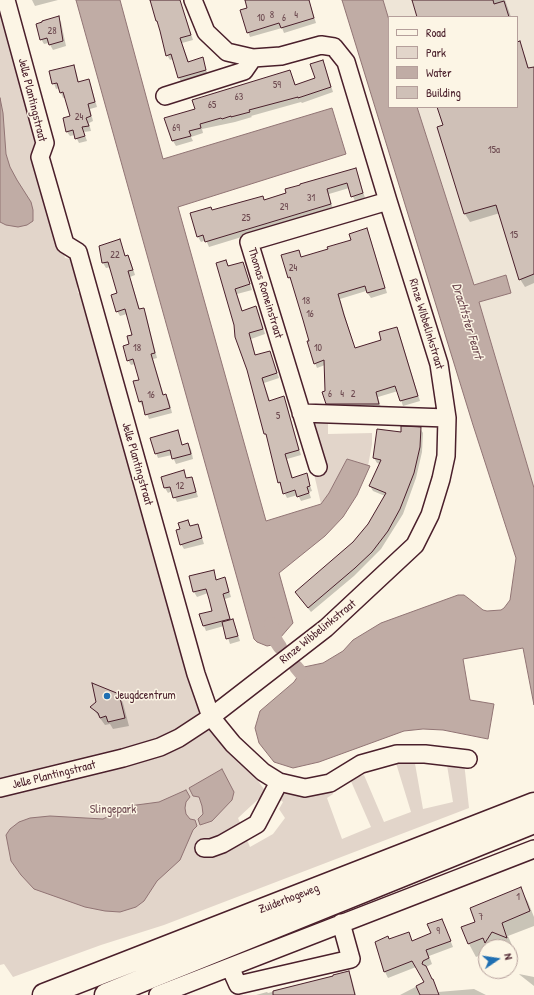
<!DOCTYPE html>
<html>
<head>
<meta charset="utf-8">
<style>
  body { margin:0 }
  #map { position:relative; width:534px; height:995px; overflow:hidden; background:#fcf5e5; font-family:"Patrick Hand",sans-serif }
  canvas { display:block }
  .legend { position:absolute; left:388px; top:16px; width:130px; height:92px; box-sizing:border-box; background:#fcf5e5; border:1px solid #b59f9b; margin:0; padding:5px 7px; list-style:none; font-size:12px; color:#4a1f2b }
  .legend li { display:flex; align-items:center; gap:8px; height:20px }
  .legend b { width:20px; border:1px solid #b59f9b }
  .north { position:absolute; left:478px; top:939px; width:40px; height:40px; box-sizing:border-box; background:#fcf5e5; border:1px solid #b59f9b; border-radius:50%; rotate:77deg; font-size:11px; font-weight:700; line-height:16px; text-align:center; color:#4a1f2b }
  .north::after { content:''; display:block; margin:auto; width:14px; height:18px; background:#1f6fb2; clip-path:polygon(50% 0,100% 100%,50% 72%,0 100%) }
</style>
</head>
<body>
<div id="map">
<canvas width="534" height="995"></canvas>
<ul class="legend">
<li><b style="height:5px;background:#fcf5e5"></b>Road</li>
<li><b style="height:11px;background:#e2d5ca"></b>Park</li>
<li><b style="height:11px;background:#c0aca5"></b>Water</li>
<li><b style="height:11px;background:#cfc0b7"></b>Building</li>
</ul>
<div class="north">N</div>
</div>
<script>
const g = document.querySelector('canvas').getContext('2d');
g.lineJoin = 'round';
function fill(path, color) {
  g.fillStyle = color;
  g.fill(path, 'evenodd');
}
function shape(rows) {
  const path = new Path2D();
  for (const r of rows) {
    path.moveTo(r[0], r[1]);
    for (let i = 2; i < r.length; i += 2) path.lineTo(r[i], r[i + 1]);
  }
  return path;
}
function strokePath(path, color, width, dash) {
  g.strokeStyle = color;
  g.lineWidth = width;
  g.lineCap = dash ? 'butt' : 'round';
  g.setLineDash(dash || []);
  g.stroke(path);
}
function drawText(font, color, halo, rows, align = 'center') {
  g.font = font + ' "Patrick Hand",sans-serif';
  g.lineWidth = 3;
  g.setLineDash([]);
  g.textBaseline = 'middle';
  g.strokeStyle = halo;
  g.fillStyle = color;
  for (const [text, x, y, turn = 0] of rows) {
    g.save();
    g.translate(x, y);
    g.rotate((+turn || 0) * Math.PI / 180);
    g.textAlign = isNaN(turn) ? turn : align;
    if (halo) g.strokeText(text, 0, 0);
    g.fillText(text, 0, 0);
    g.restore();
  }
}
const built = shape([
  [383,0,534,0,534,488,479,302,510,293,505,275,474,285,417,107,517,107,517,17,389,17,389,20]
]);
const green = shape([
  [0,1,27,94,37,145,34,147,65,258,72,259,81,288,77,287,78,293,85,295,198,705,204,730,212,726,256,778,266,792,238,818,250,847,273,834,285,818,279,809,283,802,277,797,282,789,331,786,333,794,327,798,342,839,371,827,350,779,364,775,384,822,411,812,396,763,414,758,423,809,453,802,446,759,464,762,469,808,164,925,101,945,13,977,4,964,0,965],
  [328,420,328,434,372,433,372,444,368,466,347,459,329,493,321,504,314,474,312,424,319,421]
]);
const water = shape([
  [76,0,120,0,163,159,332,108,346,154,178,207,266,521,321,504,329,493,347,459,370,466,357,495,343,517,325,536,279,573,293,623,280,638,272,645,267,646,257,642,254,639,76,0],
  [342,0,383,0,389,20,389,107,417,107,474,285,506,275,511,293,479,302,534,488,534,705,523,648,463,659,470,700,494,704,488,739,443,730,423,729,404,731,319,762,293,768,274,762,259,743,255,728,260,711,294,682,304,667,323,663,343,651,353,640,381,623,458,595,464,595,468,598,483,610,487,611,501,610,504,608,510,600,516,558,473,425,342,0],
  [0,98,3,113,6,154,10,167,17,180,31,202,33,210,33,221,27,225,18,227,6,225,0,222,0,98],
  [222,769,234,792,232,800,212,821,200,825,198,819,203,814,202,806,199,797,193,796,189,788,222,769],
  [186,790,190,797,186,802,185,808,186,814,190,819,195,820,197,826,193,830,180,860,157,881,144,901,136,907,120,912,105,911,85,907,34,889,21,875,11,861,6,835,10,829,19,822,30,818,50,816,103,819,129,806,159,802,186,790]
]);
const shadow = shape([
  [32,0,58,0,35,6],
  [150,0,165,0,183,13,186,18,193,40,182,43,189,62,202,58,208,75,182,83,179,78,173,59,170,60,167,55,160,26,157,21],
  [246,0,309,0,316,23,284,33,282,28,250,37,248,32,249,8],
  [413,0,505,0,511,17,418,17],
  [58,17,61,22,66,46,53,50,49,43,44,44,41,39],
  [517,37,520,48,525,56,529,69,534,68,534,283,525,287,520,279,500,213,470,222,465,214,438,127,444,126,438,107,517,107],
  [323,61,325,66,333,92,302,103,301,102,251,116,252,117,235,122,202,129,203,133,191,137,193,141,176,146,173,141,166,118,196,109,290,71,296,85,316,79],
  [73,66,76,71,79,83,88,80,91,85,97,107,90,109,93,121,89,123,91,131,84,132,87,141,79,143,75,135,70,136,67,132,72,116,66,97,63,98,59,88,56,89,50,72],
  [355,169,358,174,365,198,355,201,349,188,329,194,333,209,209,247,206,240,201,242,198,237,191,214,212,211,262,197,264,200],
  [367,229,369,234,387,293,371,298,366,291,340,299,355,349,383,341,397,328,399,332,420,401,403,406,398,391,378,397,381,408,329,408,327,403,325,365,317,368,315,363,310,341,292,282,289,278,299,251,302,258,329,250,352,240],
  [120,241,126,257,128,257,131,262,135,275,130,277,140,310,143,309,146,314,157,358,153,359,164,396,166,396,169,400,172,413,149,419,144,406,143,407,140,402,140,380,135,364,131,365,128,360,130,345,133,335,127,314,120,316,117,311,118,294,111,267,106,268,103,263,100,246],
  [226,261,229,266,242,263,245,268,252,290,237,294,243,312,256,308,259,313,265,334,251,339,256,356,269,352,272,357,279,378,264,383,270,401,283,397,286,402,301,455,287,459,293,478,306,474,312,491,309,492,311,498,301,501,298,495,287,498,279,482,268,438,265,434],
  [420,428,423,433,422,452,416,478,403,514,381,549,354,576,311,612,296,593,353,543,369,525,385,496,373,491,370,486,380,464,377,463,374,458,402,433],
  [178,432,183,446,188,444,191,449,193,459,176,464,172,455,158,458,156,453],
  [183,472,187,479,191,478,194,483,198,497,177,502,172,491,168,493,165,488],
  [188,521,191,527,198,525,204,544,184,549,181,544,181,530],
  [213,571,217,580,224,578,227,583,231,597,225,599,231,621,232,620,235,625,240,641,230,644,224,626,206,631,204,626,201,615,213,611,208,593,197,597,194,592],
  [119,695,123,703,129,726,113,729,110,724,105,725,92,707],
  [520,889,528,902,534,917,534,926,508,936,514,950,510,948,510,947,500,944,498,947,486,947,486,953,476,957,469,944,463,928,477,922],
  [442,920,453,947,429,956,432,964,426,967,438,992,474,989,486,995,400,995,425,982,416,967,388,978,385,972,376,942,389,940,408,933,413,942,432,934],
  [349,972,351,976,356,995,256,995,267,992,268,993,335,977],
  [519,974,534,977,534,986,520,975]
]);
const canal = shape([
  [271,624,276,641,280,647],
  [296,667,301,673]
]);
const building = shape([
  [150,0,180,0,191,35,180,38,188,62,203,57,206,70,178,78,171,54,166,56,160,31,157,21,156,21,150,0],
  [245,0,309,0,314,18,281,28,279,23,247,33,240,10,247,8,245,0],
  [412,0,493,0,494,4,504,1,509,17,417,17,412,0],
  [59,16,63,41,49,45,47,38,40,40,36,24,42,22,42,21,59,16],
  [520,41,528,68,534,67,534,274,519,280,496,205,464,214,437,127,443,125,437,107,517,107,517,42,520,41],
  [323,60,331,87,298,98,298,97,249,110,250,112,231,117,231,116,222,119,221,118,200,124,201,128,189,131,191,136,172,141,164,118,195,109,192,100,290,70,295,85,315,78,310,64,323,60],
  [74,65,78,82,89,79,95,102,88,104,91,116,86,118,89,126,82,127,85,136,75,139,73,130,66,132,63,118,70,116,63,92,60,93,57,83,52,84,49,71,74,65],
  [356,168,363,193,351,197,347,183,327,189,331,204,205,242,203,235,197,237,190,213,211,207,212,210,263,196,264,200,286,193,285,189,300,185,300,184,356,168],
  [367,228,385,288,367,293,365,286,338,294,344,315,355,348,381,340,379,332,397,327,418,396,400,401,395,386,376,392,379,404,326,404,322,392,325,391,324,360,314,364,307,341,309,341,303,320,290,277,288,278,281,255,299,250,301,257,328,249,327,247,351,240,349,234,367,228],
  [120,239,125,256,128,255,133,270,128,271,139,309,144,308,155,353,151,354,163,395,166,394,170,408,145,415,142,401,139,402,133,381,139,380,133,359,127,361,123,346,129,344,127,336,132,335,125,309,116,312,111,295,117,293,108,262,102,263,99,246,120,239],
  [226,260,228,266,243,262,250,284,235,289,242,311,256,306,263,329,249,333,255,355,270,351,277,373,262,378,269,401,284,396,299,450,285,454,292,478,307,473,310,486,307,487,309,493,297,497,295,490,283,494,280,482,278,483,266,434,264,434,247,370,235,337,234,325,216,263,226,260],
  [401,426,421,427,420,447,414,473,400,509,388,531,372,552,355,568,308,608,295,592,353,542,368,524,386,493,369,486,381,460,373,458,377,429,401,432,401,426],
  [178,430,182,445,188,443,191,454,172,459,170,450,155,454,150,438,178,430],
  [184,470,186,478,192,477,196,492,173,498,170,487,164,488,161,477,184,470],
  [188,520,190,526,198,524,202,538,180,545,176,530,180,529,178,523,188,520],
  [214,570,216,580,225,577,229,592,223,594,230,619,203,626,199,614,212,611,209,599,206,589,193,592,189,576,214,570],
  [233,619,238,636,226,639,222,622,233,619],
  [92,683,119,694,125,718,108,722,106,716,100,718,98,713,90,707,96,702,92,683],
  [521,887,530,911,502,923,507,938,492,932,485,943,483,938,468,944,461,927,475,922,470,908,521,887],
  [442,919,451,941,426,950,429,958,423,961,422,964,426,966,432,979,433,979,439,995,420,995,416,986,424,982,412,961,384,972,375,942,388,936,389,939,409,932,412,941,431,933,427,924,442,919],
  [349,971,355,995,273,995,273,991,333,976,333,975,349,971]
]);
const minor = shape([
  [6,0,45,143,40,157,65,244,78,252,196,674,211,717,233,744,263,772,279,782,305,788,330,783,361,764,397,754,425,754,468,759],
  [165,96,244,71,253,58],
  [301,413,447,418],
  [318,467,249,242,388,201],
  [0,788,123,758,160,747,179,738,211,717,326,628,415,545,430,515,441,479,446,456,447,418,439,364,388,201,346,62,334,47,321,45,281,56,253,58,227,52,206,32,193,0],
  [204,848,211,848,222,844,257,824,279,782],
  [230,967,238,985,351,959,341,923],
  [158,995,534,849]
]);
const major = shape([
  [44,995,534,804],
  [106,995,534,822]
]);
const markers = [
  [107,696,4,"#1f6fb2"]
];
const numberNames = [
  ["8",272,15],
  ["4",296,15],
  ["10",261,18],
  ["6",284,18],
  ["28",52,31],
  ["59",277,85],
  ["63",239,97],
  ["65",212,105],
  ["24",79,117],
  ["69",176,128],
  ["15a",494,150],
  ["31",311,198],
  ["29",284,207],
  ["25",246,218],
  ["15",514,235],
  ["22",115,255],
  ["24",293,268],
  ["18",306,301],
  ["16",310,314],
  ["18",137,348],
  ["10",318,348],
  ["6",330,394],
  ["4",342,394],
  ["2",353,394],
  ["16",151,395],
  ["5",278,416],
  ["12",180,486],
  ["1",518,897],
  ["7",481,917],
  ["9",438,931]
];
const streetNames = [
  ["Jelle Plantingstraat",32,100,76],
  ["Thomas Romeinstraat",265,293,73],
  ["Rinze Wibbelinkstraat",426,324,73],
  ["Jelle Plantingstraat",137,464,74],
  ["Rinze Wibbelinkstraat",318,632,-39],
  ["Jelle Plantingstraat",54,775,-14],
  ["Zuiderhogeweg",289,899,-21]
];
const poiNames = [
  ["Jeugdcentrum",115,696]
];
const parkNames = [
  ["Slingepark",113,810]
];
const waterNames = [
  ["Drachtster Feart",467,321,73]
];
fill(built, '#eee5d7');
fill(green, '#e2d5ca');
fill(water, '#c0aca5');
strokePath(water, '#917474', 1);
fill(shadow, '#0003');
strokePath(canal, '#c0aca5', 14);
fill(building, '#cfc0b7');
strokePath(building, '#4a1f2b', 1);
strokePath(minor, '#4a1f2b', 20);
strokePath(major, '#4a1f2b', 25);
strokePath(minor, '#fcf5e5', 17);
strokePath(major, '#fcf5e5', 22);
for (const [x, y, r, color] of markers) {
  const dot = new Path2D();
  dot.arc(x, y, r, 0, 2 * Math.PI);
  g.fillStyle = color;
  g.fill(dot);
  strokePath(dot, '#fcf5e5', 1.5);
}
drawText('10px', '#6b474e', null, numberNames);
drawText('12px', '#4a1f2b', '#fcf5e5', streetNames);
drawText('12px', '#4a1f2b', '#fcf5e5', poiNames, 'left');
drawText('12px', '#704c53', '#fcf5e5', parkNames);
drawText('italic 13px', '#6d4950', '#fcf5e5', waterNames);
</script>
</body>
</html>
